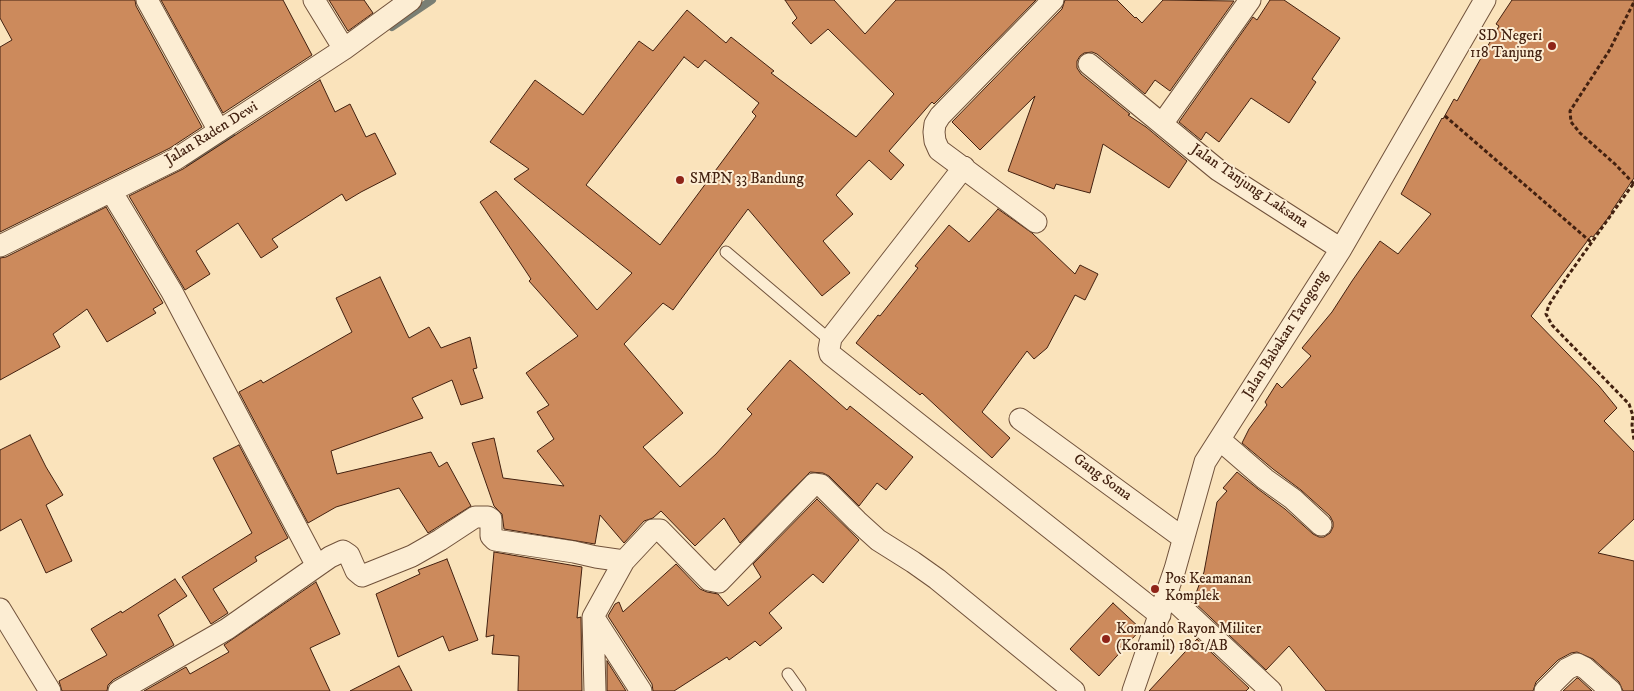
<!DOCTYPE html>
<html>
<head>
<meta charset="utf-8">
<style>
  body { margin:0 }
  canvas { display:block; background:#fae3bb }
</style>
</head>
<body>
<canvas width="1634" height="691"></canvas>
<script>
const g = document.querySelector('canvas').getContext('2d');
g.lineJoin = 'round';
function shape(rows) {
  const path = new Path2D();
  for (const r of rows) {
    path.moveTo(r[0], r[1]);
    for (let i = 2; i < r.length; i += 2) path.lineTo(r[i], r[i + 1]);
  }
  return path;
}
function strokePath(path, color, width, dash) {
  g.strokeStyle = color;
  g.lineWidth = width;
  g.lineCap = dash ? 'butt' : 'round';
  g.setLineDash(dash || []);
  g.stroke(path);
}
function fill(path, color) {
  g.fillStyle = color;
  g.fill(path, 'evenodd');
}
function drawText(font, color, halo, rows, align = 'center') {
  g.font = font + ' "IM FELL DW Pica",serif';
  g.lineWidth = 4;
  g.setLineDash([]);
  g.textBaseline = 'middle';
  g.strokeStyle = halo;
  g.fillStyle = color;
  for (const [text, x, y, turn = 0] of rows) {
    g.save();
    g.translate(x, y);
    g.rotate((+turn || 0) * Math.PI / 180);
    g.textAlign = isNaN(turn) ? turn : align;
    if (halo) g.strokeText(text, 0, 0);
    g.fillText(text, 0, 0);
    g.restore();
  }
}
const stream = shape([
  [392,27,432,0],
  [188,163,231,135]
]);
const building = shape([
  [0,0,135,0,136,6,202,127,170,148,0,232,0,47,12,40,0,18,0,0],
  [161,0,283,0,312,55,223,113,161,0],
  [329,0,364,0,373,13,348,31,329,0],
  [785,0,834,0,865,34,896,0,1036,0,934,104,932,102,889,151,904,165,891,180,869,160,836,195,853,214,823,241,850,273,822,296,748,209,673,310,663,303,624,344,683,413,643,447,680,487,716,454,752,414,747,409,790,360,847,410,850,406,913,457,886,490,877,483,859,506,829,476,823,473,810,472,740,543,724,518,695,546,661,511,653,518,644,521,624,543,600,515,595,544,504,529,502,514,494,506,472,443,494,438,503,478,564,486,537,451,554,439,537,412,549,405,526,373,578,336,529,281,531,279,480,202,496,191,597,310,632,273,514,179,529,169,490,142,535,80,583,115,639,41,653,51,687,10,726,43,731,37,774,71,771,73,856,137,894,94,828,29,811,44,792,23,797,18,785,0],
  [684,57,698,68,705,60,759,103,752,112,756,116,660,245,586,185,684,57],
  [1065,0,1117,0,1135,18,1136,17,1142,23,1163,0,1234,1,1170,91,1155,80,1145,94,1097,54,1092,52,1084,53,1080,56,1077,61,1077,68,1081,74,1130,114,1128,115,1146,127,1187,161,1169,188,1103,144,1090,193,1056,184,1054,189,1008,171,1035,96,980,150,952,122,1062,9,1065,0],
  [1270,0,1284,0,1340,38,1312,79,1316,82,1289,123,1251,98,1219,142,1206,132,1201,140,1179,122,1253,17,1257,20,1270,0],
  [1512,0,1634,0,1634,178,1611,212,1612,213,1593,237,1591,236,1531,316,1599,386,1617,408,1604,421,1634,452,1634,519,1598,553,1634,561,1634,691,1623,691,1619,682,1593,659,1577,652,1571,653,1558,660,1536,682,1533,691,1326,691,1289,646,1266,670,1193,601,1204,572,1217,502,1227,491,1223,488,1237,472,1258,489,1285,509,1313,534,1319,537,1324,537,1330,533,1333,527,1333,522,1330,516,1301,490,1273,469,1242,443,1249,429,1267,405,1265,402,1277,383,1282,388,1311,356,1302,348,1332,312,1352,281,1380,241,1398,254,1431,214,1401,194,1442,118,1443,119,1454,99,1457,101,1490,42,1499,26,1496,24,1512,0],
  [320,80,335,112,350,104,366,137,375,133,396,174,361,192,346,201,342,194,272,239,278,247,261,258,238,223,196,251,210,274,185,290,129,196,183,169,320,80],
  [106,207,163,303,153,309,156,313,107,342,87,309,53,334,60,347,0,380,0,258,6,257,106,207],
  [998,209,1032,233,1075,274,1080,265,1098,274,1085,300,1075,295,1047,348,1034,359,1027,351,982,412,1010,438,992,458,922,393,920,395,856,343,878,315,880,316,918,268,915,266,949,225,969,242,998,209],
  [380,277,409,338,429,327,441,348,470,337,477,368,473,369,483,398,461,405,452,380,412,398,423,418,331,451,337,474,431,452,439,467,447,462,471,506,428,533,399,488,336,507,308,523,239,392,261,380,263,383,352,332,336,298,380,277],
  [30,435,46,467,63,495,46,505,72,561,46,573,21,519,0,531,0,450,30,435],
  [239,445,288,538,255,557,257,561,213,589,228,613,211,624,182,577,252,533,213,458,239,445],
  [817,499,859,540,823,583,813,574,769,613,782,628,760,646,755,641,729,660,727,657,674,691,653,691,652,684,608,616,615,604,619,602,623,612,676,564,700,589,707,592,718,594,728,606,761,577,753,564,817,499],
  [494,552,582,567,577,618,581,617,582,691,518,691,519,656,492,654,494,635,486,637,494,552],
  [447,559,478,640,449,651,443,636,398,657,376,594,420,574,418,570,447,559],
  [175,579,187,596,158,615,174,645,113,680,108,685,107,691,62,691,59,681,107,655,91,629,121,611,122,613,175,579],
  [316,582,340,634,310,648,330,691,144,691,186,667,190,674,229,652,224,645,316,582],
  [1113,603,1141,629,1099,676,1070,649,1113,603],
  [1197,639,1249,688,1246,691,1149,691,1197,639],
  [607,661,626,691,607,691,607,661],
  [399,666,412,691,350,691,399,666],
  [1577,678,1578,678,1592,691,1563,691,1577,678]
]);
const path = shape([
  [1445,116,1592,243],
  [1633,184,1567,277,1549,305,1546,314,1552,325,1629,404,1633,416,1632,425,1634,440],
  [1634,184,1616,165,1580,133,1571,122,1570,111,1609,51,1634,2]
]);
const service = shape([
  [726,252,831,341],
  [788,674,800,691]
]);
const minor = shape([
  [147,0,219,131],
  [314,0,344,49],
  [1250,0,1162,124,1218,170,1341,249],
  [1089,64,1162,124],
  [964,167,831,338,829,349,830,354,1160,615],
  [111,191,172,292,317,566],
  [1036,222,939,150,935,141,934,132,935,124,940,116,1053,0],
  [0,246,176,159,344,49,411,0],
  [1020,419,1183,538],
  [1220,440,1265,479,1293,499,1321,525],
  [1167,594,1271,691],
  [0,609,50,691],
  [594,618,641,691],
  [119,691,227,629,330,557,343,551,349,555,356,571,362,576,412,556,440,540,475,517,488,517,491,519,491,536,495,540,574,552,596,557,624,561],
  [595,691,593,617,624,561,653,530,660,530,709,580,719,582,814,484,821,485,857,521,878,540,913,562,937,579,1074,691],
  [1133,691,1175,569,1205,462,1341,249,1485,0],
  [1545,691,1567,669,1577,664,1585,668,1611,691]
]);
const markers = [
  [1552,46,5,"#8f2418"],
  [680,180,5,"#8f2418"],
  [1155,589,5,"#8f2418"],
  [1106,639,5,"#8f2418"]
];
const poiNames = [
  ["SD Negeri",1542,37,"right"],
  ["118 Tanjung",1542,54,"right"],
  ["SMPN 33 Bandung",690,180],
  ["Pos Keamanan",1165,580],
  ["Komplek",1165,597],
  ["Komando Rayon Militer",1116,630],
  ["(Koramil) 1801/AB",1116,647]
];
const streetNames = [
  ["Jalan Raden Dewi",212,134,-32],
  ["Jalan Tanjung Laksana",1249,187,34],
  ["Jalan Babakan Tarogong",1286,335,-58],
  ["Gang Soma",1102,478,36]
];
strokePath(stream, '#7a7f74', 8);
fill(building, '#cc8a5c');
strokePath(building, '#432110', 1);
strokePath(service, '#71523b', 13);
strokePath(minor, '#71523b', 23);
strokePath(path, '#432110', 3, [4, 2.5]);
strokePath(service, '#fcedd3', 11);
strokePath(minor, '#fcedd3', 21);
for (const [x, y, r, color] of markers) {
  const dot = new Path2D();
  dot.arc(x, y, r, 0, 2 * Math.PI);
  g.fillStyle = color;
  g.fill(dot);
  strokePath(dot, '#fcedd3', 2);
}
drawText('15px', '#432110', '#fcedd3', poiNames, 'left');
drawText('15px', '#432110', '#fcedd3', streetNames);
</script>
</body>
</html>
